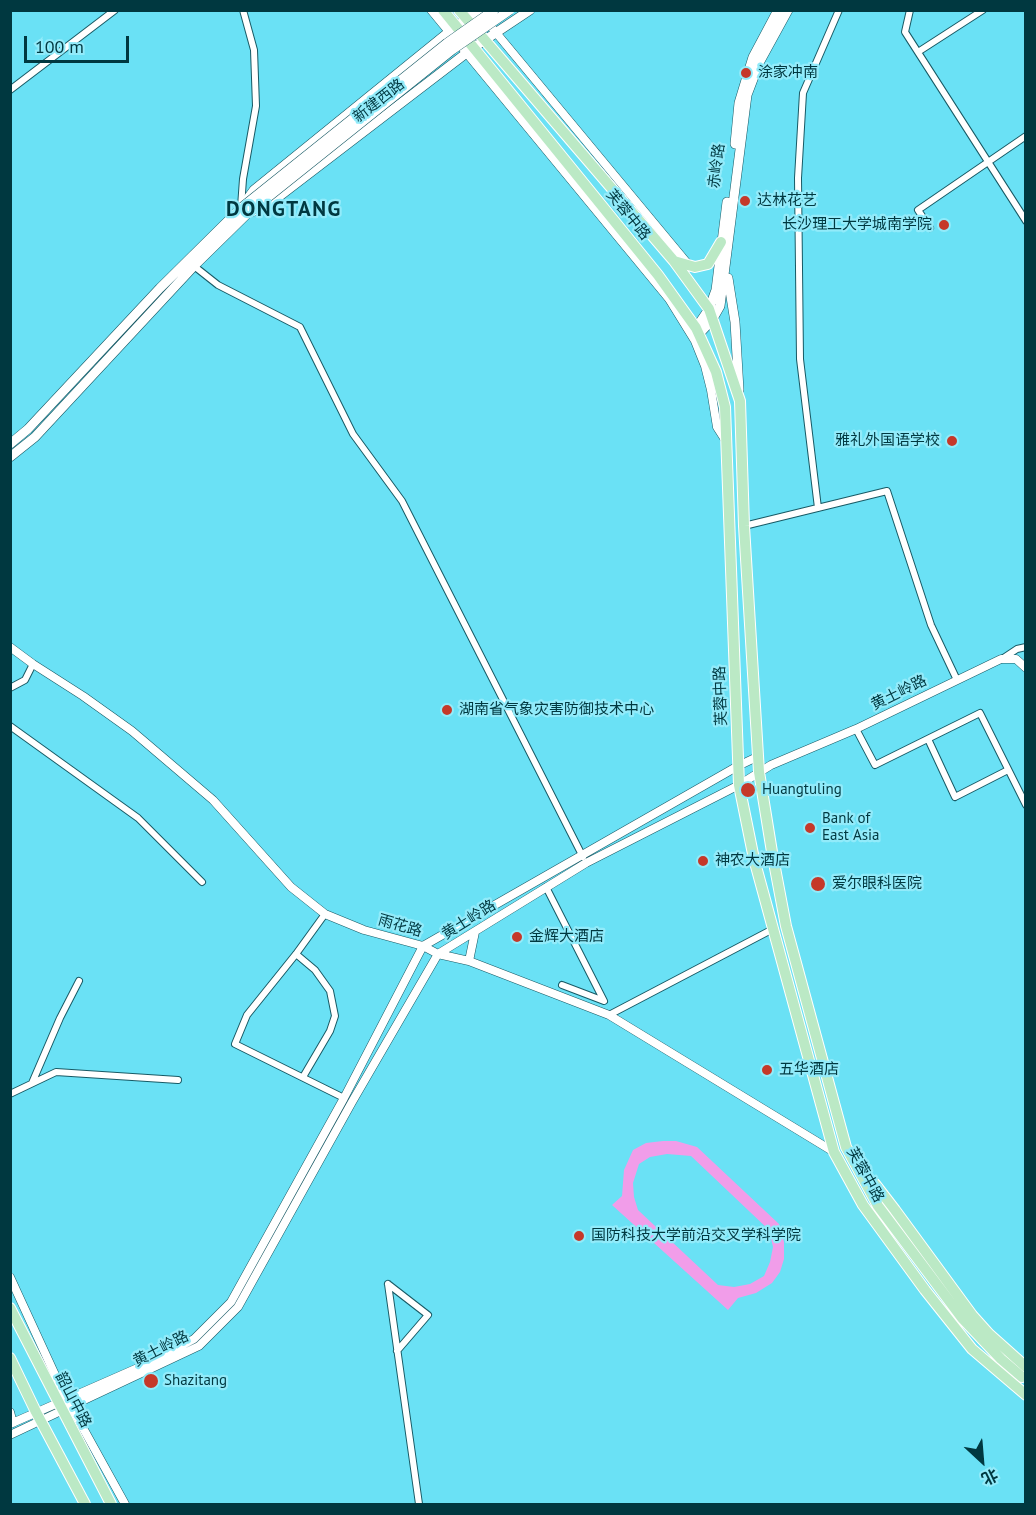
<!DOCTYPE html>
<html>
<head>
<meta charset="utf-8">
<style>
  body { margin:0 }
  #map { position:relative; width:1036px; height:1515px; overflow:hidden; background:#6ae1f5; font-family:"PT Sans","Noto Sans SC",sans-serif }
  canvas { display:block }
  .frame { position:absolute; inset:0; border:12px solid #003840; pointer-events:none }
  .north { position:absolute; left:952px; top:1431px; width:60px; height:60px; -webkit-text-stroke:4px #92ebfa; paint-order:stroke; rotate:154deg; font-size:16px; font-weight:700; line-height:24px; text-align:center; color:#003840 }
  .north::after { content:''; display:block; margin:auto; width:21px; height:27px; background:#003840; clip-path:polygon(50% 0,100% 100%,50% 72%,0 100%) }
  .scale { position:absolute; left:24px; top:36px; width:105px; height:27px; box-sizing:border-box; border:3px solid #003840; border-top:0; padding-left:8px; font-size:18px; line-height:21px; white-space:nowrap; color:#003840; -webkit-text-stroke:4px #92ebfa; paint-order:stroke }
</style>
</head>
<body>
<div id="map">
<canvas width="1036" height="1515"></canvas>
<div class="frame"></div>
<div class="north">北</div>
<div class="scale">100 m</div>
</div>
<script>
const g = document.querySelector('canvas').getContext('2d');
g.lineJoin = 'round';
function fill(path, color) {
  g.fillStyle = color;
  g.fill(path, 'evenodd');
}
function shape(rows) {
  const path = new Path2D();
  for (const r of rows) {
    path.moveTo(r[0], r[1]);
    for (let i = 2; i < r.length; i += 2) path.lineTo(r[i], r[i + 1]);
  }
  return path;
}
function strokePath(path, color, width, dash) {
  g.strokeStyle = color;
  g.lineWidth = width;
  g.lineCap = dash ? 'butt' : 'round';
  g.setLineDash(dash || []);
  g.stroke(path);
}
function drawText(font, color, halo, rows, align = 'center') {
  g.font = font + ' "PT Sans","Noto Sans SC",sans-serif';
  g.lineWidth = 4.5;
  g.setLineDash([]);
  g.textBaseline = 'middle';
  g.strokeStyle = halo;
  g.fillStyle = color;
  for (const [text, x, y, turn = 0] of rows) {
    g.save();
    g.translate(x, y);
    g.rotate((+turn || 0) * Math.PI / 180);
    g.textAlign = isNaN(turn) ? turn : align;
    if (halo) g.strokeText(text, 0, 0);
    g.fillText(text, 0, 0);
    g.restore();
  }
}
const green = shape([
  [663,1141,676,1141,697,1147,779,1224,784,1242,784,1259,780,1272,772,1283,756,1293,738,1298,728,1310,612,1205,622,1196,624,1170,633,1150,646,1143],
  [667,1154,691,1156,769,1230,773,1247,770,1262,764,1276,750,1284,734,1287,718,1285,638,1210,634,1197,633,1183,639,1164,650,1157]
]);
const minor = shape([
  [910,10,905,32,1026,221],
  [918,52,983,10],
  [10,90,115,10],
  [241,207,243,179,256,106,254,50,243,10],
  [930,228,918,210,1026,136],
  [194,266,218,285,300,327,353,434,402,501,583,857],
  [818,508,800,359,798,178,803,93,839,10],
  [744,526,887,491,931,625,957,680],
  [1002,659,1017,649,1026,647],
  [10,688,25,680,33,664],
  [10,726,138,818,202,882],
  [856,729,875,765,980,713,1026,805],
  [928,739,955,797,1008,770],
  [546,887,604,1001,562,985],
  [325,914,296,954,247,1015,235,1044,344,1098],
  [296,954,315,970,330,991,335,1016,330,1031,303,1077],
  [609,1015,773,929],
  [32,1083,60,1018,79,981],
  [10,1094,56,1072,178,1080],
  [388,1284,419,1504],
  [388,1284,428,1315,397,1351]
]);
const tertiary = shape([
  [431,10,669,299,695,341,705,366,711,390,717,427,726,441],
  [493,29,688,264],
  [10,647,33,664,83,696,132,731,213,800,291,887,325,914,364,930,423,946,438,954,469,961,609,1015,834,1152],
  [469,961,475,932],
  [10,1277,62,1390,125,1504],
  [10,1412,13,1423],
  [10,1424,149,1363,194,1339,231,1302,344,1098,423,946,738,766,759,756],
  [10,1435,199,1346,238,1307,352,1102,438,954,586,863,739,785,771,765,856,729,1001,659,1016,659,1026,668]
]);
const secondary = shape([
  [735,144,739,103,753,57,778,10],
  [728,278,735,322,739,390],
  [696,328,709,309,716,290,727,202],
  [699,334,712,320,720,306,747,95,760,61,788,10],
  [10,444,28,429,160,288,241,208,254,190,455,27,480,10],
  [10,457,35,437,194,266,247,214,268,205,473,48,530,10]
]);
const primary = shape([
  [443,10,658,275,696,328,716,372,725,407,739,785,754,859,834,1152,863,1205,925,1290,972,1349,1026,1395],
  [459,10,674,261,709,309,740,401,744,526,759,772,772,852,786,926,846,1147,878,1206,962,1318,1001,1359,1022,1377],
  [674,261,695,267,708,264,721,242],
  [864,1175,875,1184,895,1210,972,1315,989,1334,1026,1367],
  [10,1308,111,1504],
  [10,1358,36,1412,85,1504]
]);
const secondaryBridge = shape([
  [241,208,447,43,494,10],
  [247,214,452,50,510,10]
]);
const markers = [
  [746,73,6,"#c53829"],
  [745,201,6,"#c53829"],
  [944,225,6,"#c53829"],
  [952,441,6,"#c53829"],
  [447,710,6,"#c53829"],
  [748,790,8,"#c53829"],
  [810,828,6,"#c53829"],
  [703,861,6,"#c53829"],
  [818,884,8,"#c53829"],
  [517,937,6,"#c53829"],
  [767,1070,6,"#c53829"],
  [579,1236,6,"#c53829"],
  [151,1381,8,"#c53829"]
];
const poiNames = [
  ["涂家冲南",758,73],
  ["达林花艺",757,201],
  ["长沙理工大学城南学院",932,225,"right"],
  ["雅礼外国语学校",940,441,"right"],
  ["湖南省气象灾害防御技术中心",459,710],
  ["Huangtuling",762,790],
  ["Bank of",822,819],
  ["East Asia",822,836],
  ["神农大酒店",715,861],
  ["爱尔眼科医院",832,884],
  ["金辉大酒店",529,937],
  ["五华酒店",779,1070],
  ["国防科技大学前沿交叉学科学院",591,1236],
  ["Shazitang",164,1381]
];
const streetNames = [
  ["新建西路",379,101,-38],
  ["赤岭路",717,166,-83],
  ["芙蓉中路",628,215,51],
  ["黄土岭路",899,693,-26],
  ["芙蓉中路",721,696,-92],
  ["黄土岭路",469,920,-32],
  ["雨花路",400,926,16],
  ["芙蓉中路",865,1175,61],
  ["黄土岭路",161,1349,-27],
  ["韶山中路",73,1400,63]
];
const districtNames = [
  ["DONGTANG",284,210]
];
fill(green, '#f19de9');
strokePath(minor, '#185a65', 8);
strokePath(tertiary, '#185a65', 9);
strokePath(secondary, '#185a65', 10);
strokePath(primary, '#fff', 12);
strokePath(minor, '#fff', 6);
strokePath(tertiary, '#fff', 8);
strokePath(secondary, '#fff', 9);
strokePath(primary, '#bbe9c5', 10);
strokePath(secondaryBridge, '#185a65', 10, []);
strokePath(secondaryBridge, '#fff', 9);
for (const [x, y, r, color] of markers) {
  const dot = new Path2D();
  dot.arc(x, y, r, 0, 2 * Math.PI);
  g.fillStyle = color;
  g.fill(dot);
  strokePath(dot, '#92ebfa', 2);
}
drawText('15px', '#003840', '#92ebfa', poiNames, 'left');
drawText('15px', '#003840', '#92ebfa', streetNames);
g.letterSpacing = '1.5px';
drawText('bold 21px', '#003840', '#92ebfa', districtNames);
g.letterSpacing = '0px';
</script>
</body>
</html>
